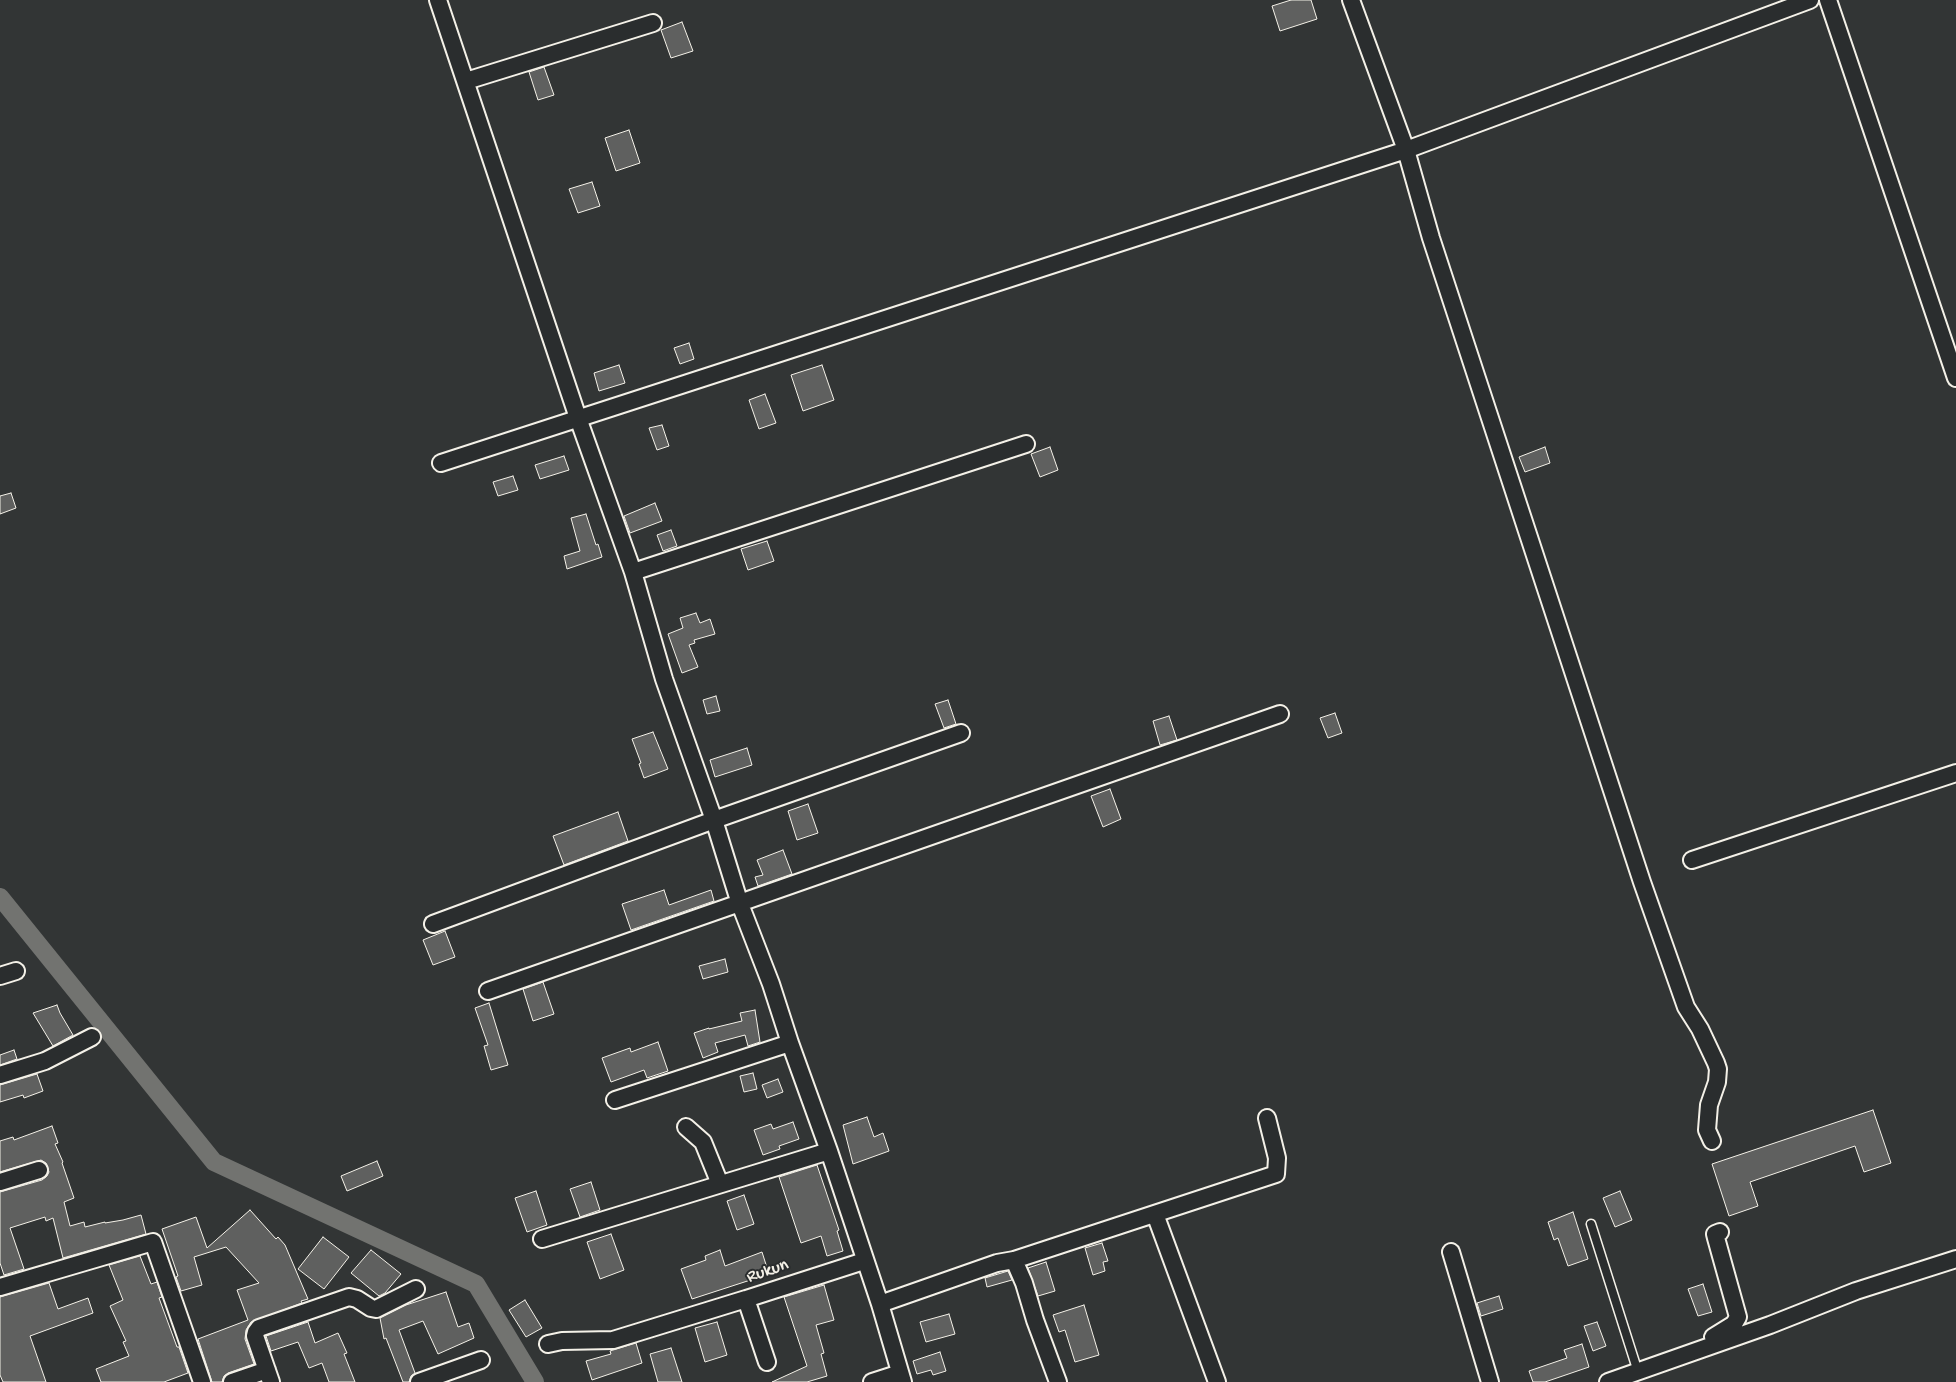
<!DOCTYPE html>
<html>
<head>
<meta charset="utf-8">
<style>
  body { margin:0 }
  canvas { display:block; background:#323535 }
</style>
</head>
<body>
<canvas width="1956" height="1382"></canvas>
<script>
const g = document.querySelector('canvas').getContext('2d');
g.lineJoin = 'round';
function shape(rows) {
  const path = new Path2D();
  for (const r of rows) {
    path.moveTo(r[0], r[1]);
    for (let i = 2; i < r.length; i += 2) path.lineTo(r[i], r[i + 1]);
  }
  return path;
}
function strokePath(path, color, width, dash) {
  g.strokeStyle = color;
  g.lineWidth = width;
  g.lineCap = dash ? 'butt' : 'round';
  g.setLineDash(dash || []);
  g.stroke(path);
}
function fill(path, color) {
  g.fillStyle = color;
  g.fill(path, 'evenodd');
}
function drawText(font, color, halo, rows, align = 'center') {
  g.font = font + ' "Gochi Hand",sans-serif';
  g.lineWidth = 4;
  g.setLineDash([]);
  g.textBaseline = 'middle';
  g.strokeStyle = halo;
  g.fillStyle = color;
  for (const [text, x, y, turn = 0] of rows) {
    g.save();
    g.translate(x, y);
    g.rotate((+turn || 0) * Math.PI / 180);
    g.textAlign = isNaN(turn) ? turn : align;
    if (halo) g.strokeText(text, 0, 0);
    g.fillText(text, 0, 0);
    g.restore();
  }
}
const canal = shape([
  [0,897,214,1162,476,1284,535,1382]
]);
const building = shape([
  [1291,0,1311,0,1317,19,1280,31,1272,6,1291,0],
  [682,22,693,51,671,58,661,30,682,22],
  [544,67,554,95,538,100,529,72,544,67],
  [629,130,640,163,616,171,605,138,629,130],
  [592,182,600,206,578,213,569,189,592,182],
  [689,343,694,359,680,364,674,348,689,343],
  [619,365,625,383,599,391,594,373,619,365],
  [822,365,834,400,803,411,791,375,822,365],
  [765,394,776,423,759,429,749,400,765,394],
  [662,425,669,446,657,450,649,428,662,425],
  [1050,447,1058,470,1040,477,1031,454,1050,447],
  [1545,447,1550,463,1525,472,1519,457,1545,447],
  [564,456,569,470,540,479,535,465,564,456],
  [513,476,518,490,498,496,493,482,513,476],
  [11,493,16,508,0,514,0,496,11,493],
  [655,503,662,521,630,533,624,516,655,503],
  [586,514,596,545,598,544,602,557,567,569,564,556,580,551,571,518,586,514],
  [671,530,677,546,663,551,657,535,671,530],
  [767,541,774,561,748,570,741,549,767,541],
  [696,613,700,623,710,619,715,634,694,640,695,643,689,645,698,667,682,673,668,634,683,628,680,618,696,613],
  [716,696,720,711,707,714,703,700,716,696],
  [948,700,956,724,944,728,935,704,948,700],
  [1335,713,1342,733,1328,738,1320,718,1335,713],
  [1169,716,1177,740,1160,745,1153,721,1169,716],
  [653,732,668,769,644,778,639,764,641,763,632,739,653,732],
  [747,748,752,765,715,777,710,760,747,748],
  [1110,789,1121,819,1103,827,1091,796,1110,789],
  [808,804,818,833,797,840,788,811,808,804],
  [618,812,628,841,564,865,553,836,618,812],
  [783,850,792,874,758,886,755,877,763,875,757,860,783,850],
  [664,890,669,905,711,890,714,901,631,930,622,904,664,890],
  [445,931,455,957,433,965,423,940,445,931],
  [725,959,728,972,703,979,699,966,725,959],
  [543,982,554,1014,533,1021,523,989,543,982],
  [489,1003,508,1065,491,1070,484,1046,488,1045,475,1008,489,1003],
  [57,1005,60,1013,73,1035,53,1046,33,1013,57,1005],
  [755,1010,760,1042,748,1046,745,1035,715,1043,718,1052,703,1058,694,1033,709,1028,709,1029,742,1021,740,1013,755,1010],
  [658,1042,668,1071,647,1078,644,1070,611,1082,602,1058,630,1048,631,1052,658,1042],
  [14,1050,17,1059,0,1065,0,1055,14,1050],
  [753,1073,757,1089,744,1092,740,1076,753,1073],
  [37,1074,43,1091,24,1098,23,1095,0,1102,0,1085,37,1074],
  [778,1079,783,1092,767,1098,762,1085,778,1079],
  [1873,1110,1891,1163,1864,1172,1855,1146,1750,1182,1758,1206,1729,1216,1712,1164,1873,1110],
  [867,1117,874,1137,883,1133,889,1151,853,1164,843,1125,867,1117],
  [793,1122,799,1139,779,1146,780,1149,763,1155,754,1130,771,1124,773,1129,793,1122],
  [52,1126,58,1143,55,1144,63,1162,62,1163,74,1198,64,1202,70,1226,84,1222,85,1227,105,1222,105,1223,123,1220,141,1215,146,1234,63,1258,53,1218,46,1221,45,1217,10,1228,24,1269,4,1275,0,1263,0,1192,42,1180,47,1176,49,1172,46,1163,41,1160,0,1172,0,1141,13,1137,14,1140,52,1126],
  [377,1161,383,1176,347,1191,341,1176,377,1161],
  [817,1165,839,1230,837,1231,843,1251,827,1256,821,1236,801,1243,779,1177,817,1165],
  [591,1182,600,1210,580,1217,570,1189,591,1182],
  [536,1191,547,1225,527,1232,515,1198,536,1191],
  [1620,1191,1632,1220,1615,1227,1603,1198,1620,1191],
  [744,1195,754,1224,737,1230,727,1201,744,1195],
  [250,1210,276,1239,278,1237,285,1245,308,1299,301,1301,302,1303,251,1322,246,1330,245,1339,254,1364,228,1373,224,1376,222,1382,212,1382,198,1339,248,1320,237,1290,259,1283,226,1247,194,1257,202,1285,181,1291,176,1277,178,1276,162,1229,196,1217,207,1248,250,1210],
  [1573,1212,1588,1259,1568,1266,1558,1238,1554,1240,1548,1222,1573,1212],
  [611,1234,624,1270,600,1279,587,1242,611,1234],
  [323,1237,349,1257,324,1289,298,1269,323,1237],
  [1102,1243,1108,1261,1103,1262,1105,1271,1093,1275,1085,1248,1102,1243],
  [371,1250,401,1274,385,1293,379,1296,351,1273,371,1250],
  [720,1250,725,1266,762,1252,769,1274,692,1299,681,1269,706,1260,705,1256,720,1250],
  [140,1256,151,1284,157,1282,162,1297,159,1298,177,1347,179,1347,188,1373,164,1382,101,1382,96,1369,129,1356,123,1342,126,1341,110,1306,123,1300,109,1265,140,1256],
  [1046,1262,1055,1291,1038,1296,1028,1268,1046,1262],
  [1008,1271,1012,1280,987,1287,985,1278,1008,1271],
  [49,1283,58,1309,88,1298,93,1313,30,1336,46,1382,3,1382,0,1375,0,1297,49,1283],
  [1703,1284,1712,1312,1698,1316,1688,1289,1703,1284],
  [824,1285,834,1320,816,1325,824,1353,821,1354,827,1376,807,1382,772,1382,807,1366,784,1297,824,1285],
  [446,1292,458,1327,469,1323,474,1338,438,1354,423,1321,399,1330,415,1373,411,1376,409,1382,403,1382,386,1338,384,1339,380,1318,406,1305,446,1292],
  [1499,1296,1503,1309,1481,1316,1477,1303,1499,1296],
  [525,1300,542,1328,526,1337,509,1310,525,1300],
  [1084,1305,1099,1355,1075,1362,1065,1330,1059,1332,1053,1315,1084,1305],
  [949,1314,955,1334,926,1342,920,1322,949,1314],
  [308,1322,315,1343,338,1333,347,1353,344,1354,355,1382,329,1382,322,1363,309,1368,298,1342,271,1351,266,1336,308,1322],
  [717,1322,727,1355,705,1362,695,1328,717,1322],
  [1597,1322,1606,1346,1593,1351,1584,1326,1597,1322],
  [636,1343,642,1363,592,1380,586,1361,611,1354,610,1351,636,1343],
  [1582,1344,1589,1367,1545,1382,1533,1382,1529,1371,1567,1358,1564,1350,1582,1344],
  [671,1348,682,1382,658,1382,650,1354,671,1348],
  [940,1352,946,1371,933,1375,931,1370,917,1374,913,1361,940,1352]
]);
const service = shape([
  [1591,1224,1638,1372]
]);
const minor = shape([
  [438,0,578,418,633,572,664,679,714,820,740,904,771,984,790,1043,829,1151,880,1304,903,1382],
  [1351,0,1406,150,1431,238,1642,882,1686,1007,1700,1029,1716,1063,1718,1069,1717,1082,1709,1105,1707,1130,1712,1141],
  [1828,0,1956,378],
  [466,81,653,23],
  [441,463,1406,150,1810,0],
  [633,572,1026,444],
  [1692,860,1956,773],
  [433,924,714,820,961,733],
  [0,976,16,971],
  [488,991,1280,714],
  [0,1075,45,1061,92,1037],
  [615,1100,790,1043],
  [686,1127,703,1142,720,1184],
  [0,1182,39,1170],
  [1155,1214,1217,1382],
  [542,1239,829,1151],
  [1451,1252,1490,1382],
  [1014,1260,1276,1174,1277,1158,1267,1118],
  [0,1287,153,1242,202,1382],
  [880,1304,997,1263,1014,1260,1024,1283,1035,1320,1058,1382],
  [1713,1337,1734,1324,1738,1317,1716,1238,1715,1234,1720,1232],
  [548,1344,562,1341,613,1340,746,1299],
  [767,1362,746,1299,864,1261],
  [232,1382,267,1370],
  [271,1382,255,1336,256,1332,259,1328,349,1297,357,1299,371,1308,376,1309,416,1289],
  [419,1382,481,1360],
  [872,1382,900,1373],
  [1608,1382,1770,1325,1856,1291,1956,1259]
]);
const streetNames = [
  ["Rukun",768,1272,-19]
];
strokePath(canal, '#727370', 18);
fill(building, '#5f605f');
strokePath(building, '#f4f1e8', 1);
strokePath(service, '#f4f1e8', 11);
strokePath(minor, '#f4f1e8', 20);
strokePath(service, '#2a2d2e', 8);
strokePath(minor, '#2a2d2e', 16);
drawText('18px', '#f4f1e8', '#2a2d2e', streetNames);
</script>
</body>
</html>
